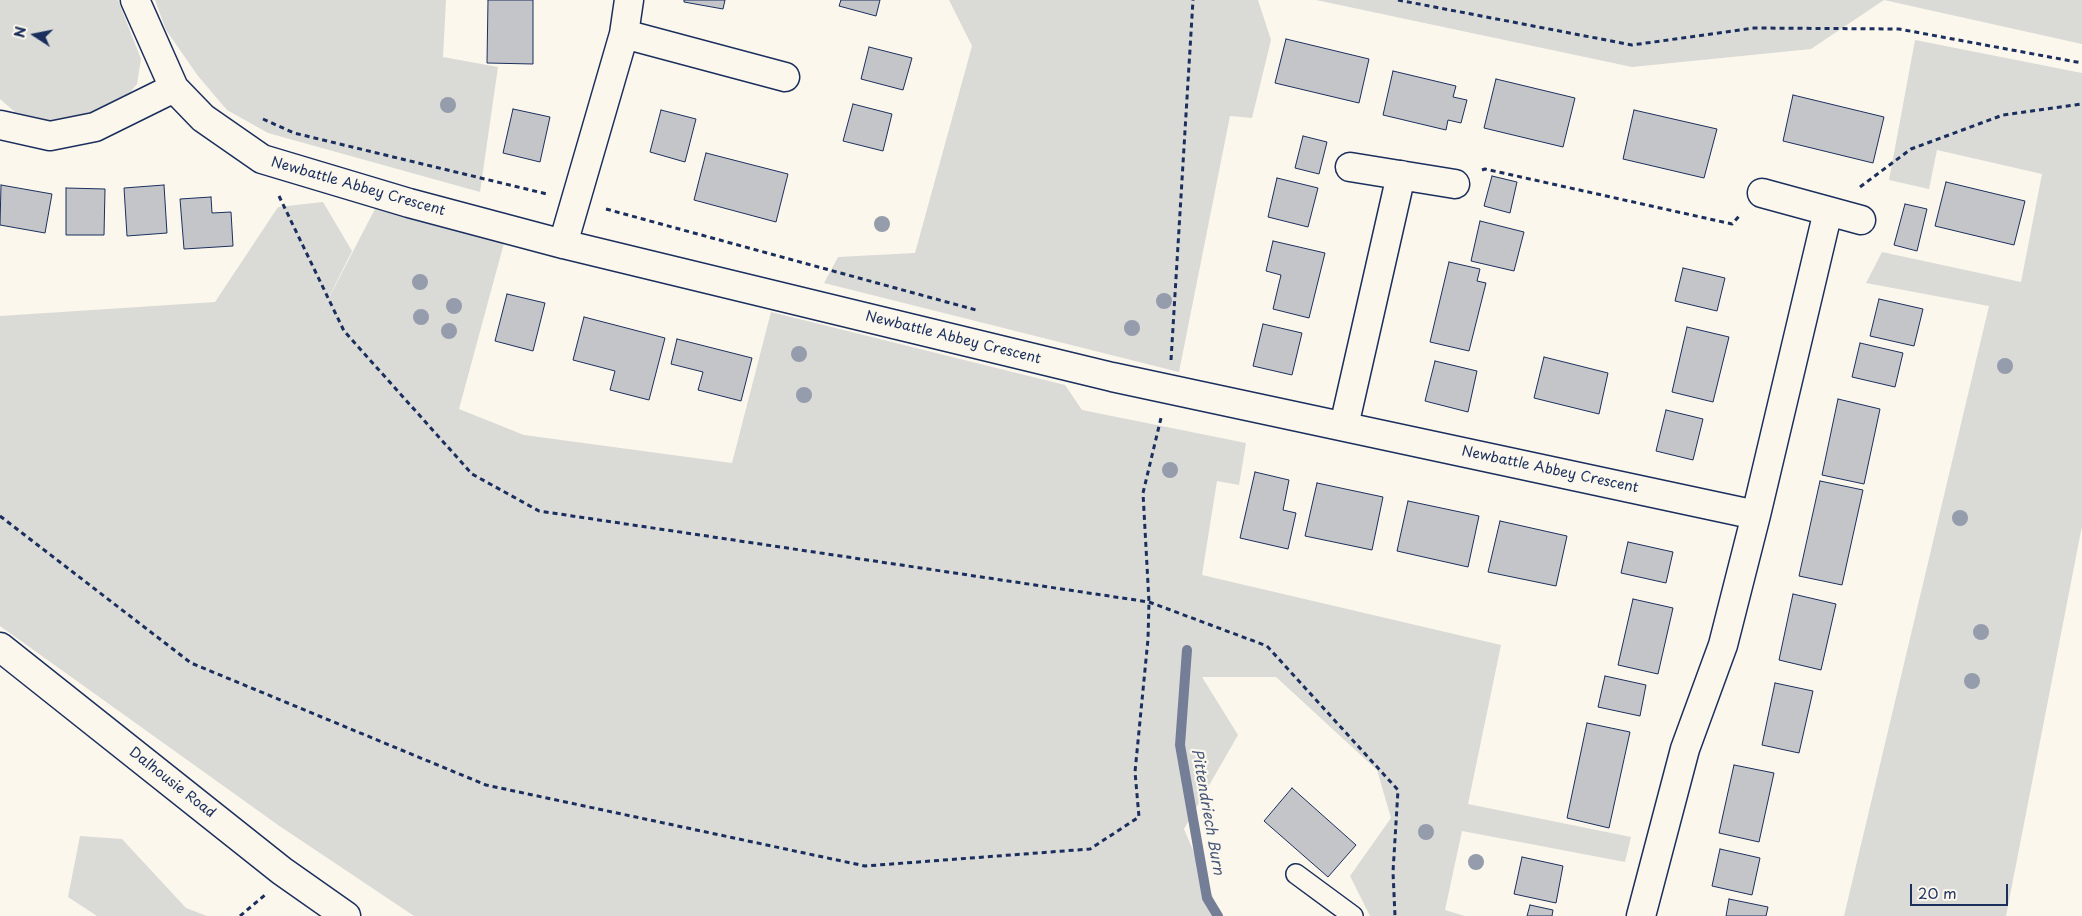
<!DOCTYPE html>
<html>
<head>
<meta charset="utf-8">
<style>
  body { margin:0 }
  #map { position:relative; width:2082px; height:916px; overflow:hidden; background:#fbf7ec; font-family:"Playpen Sans",sans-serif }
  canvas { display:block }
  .north { position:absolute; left:10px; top:10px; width:50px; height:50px; -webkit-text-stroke:4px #fbf7ec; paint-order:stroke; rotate:281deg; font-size:14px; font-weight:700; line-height:20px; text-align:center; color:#1b2f5e }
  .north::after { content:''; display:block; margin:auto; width:18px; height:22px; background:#1b2f5e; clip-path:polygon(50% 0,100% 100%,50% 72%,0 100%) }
  .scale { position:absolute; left:1910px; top:884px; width:98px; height:22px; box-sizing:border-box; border:2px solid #1b2f5e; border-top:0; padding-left:6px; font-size:15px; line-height:18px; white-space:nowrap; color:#1b2f5e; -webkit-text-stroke:4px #fbf7ec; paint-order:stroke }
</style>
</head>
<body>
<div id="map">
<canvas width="2082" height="916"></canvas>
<div class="north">N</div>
<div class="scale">20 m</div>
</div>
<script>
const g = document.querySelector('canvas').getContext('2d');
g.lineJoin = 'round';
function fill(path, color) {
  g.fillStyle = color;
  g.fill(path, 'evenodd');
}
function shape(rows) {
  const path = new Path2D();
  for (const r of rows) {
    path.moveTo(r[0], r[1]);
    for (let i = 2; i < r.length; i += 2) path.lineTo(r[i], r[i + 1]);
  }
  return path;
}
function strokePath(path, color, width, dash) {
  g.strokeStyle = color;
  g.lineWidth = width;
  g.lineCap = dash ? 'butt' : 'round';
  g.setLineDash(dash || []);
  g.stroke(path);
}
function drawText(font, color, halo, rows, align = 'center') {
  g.font = font + ' "Playpen Sans",sans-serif';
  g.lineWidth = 4.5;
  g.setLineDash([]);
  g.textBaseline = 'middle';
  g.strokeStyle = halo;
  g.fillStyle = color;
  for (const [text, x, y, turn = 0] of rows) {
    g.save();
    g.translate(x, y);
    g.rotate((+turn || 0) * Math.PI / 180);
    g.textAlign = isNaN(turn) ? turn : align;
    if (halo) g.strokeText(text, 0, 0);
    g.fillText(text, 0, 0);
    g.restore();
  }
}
const green = shape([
  [0,0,118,0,141,59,137,84,120,105,57,122,15,112,0,99],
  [155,0,446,0,443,57,498,67,480,192,268,133,227,110,198,76,166,30],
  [949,0,1258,0,1271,40,1252,118,1230,116,1179,372,824,283,838,257,915,253,972,46],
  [1316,0,1884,0,1811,49,1632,67],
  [1884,0,2082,0,2082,44],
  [1915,40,2082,73,2082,526,2006,916,1844,916,1989,306,1866,283,1882,252,2021,282,2042,174,1937,150,1929,189,1889,180],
  [323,202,352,251,319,317,376,207,504,243,459,409,524,435,732,463,771,312,1065,385,1082,410,1246,443,1239,485,1217,481,1202,575,1501,645,1468,804,1631,837,1625,862,1462,831,1445,910,1465,916,1370,916,1350,876,1391,818,1377,770,1276,677,1202,677,1238,735,1184,829,1221,916,414,916,278,825,0,626,0,316,215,302,278,207],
  [80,836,122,839,186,908,207,916,97,916,68,897]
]);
const stream = shape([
  [1187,650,1180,745,1207,898,1218,916]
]);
const building = shape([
  [488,0,533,0,533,64,487,63,488,0],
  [684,0,725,0,723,9,684,2,684,0],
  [841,0,880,0,876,16,839,6,841,0],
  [1286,39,1369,59,1359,103,1275,83,1286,39],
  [869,47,912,58,903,90,861,79,869,47],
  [1393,71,1456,86,1453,97,1467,100,1461,123,1448,120,1446,130,1383,115,1393,71],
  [1496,79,1575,98,1563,147,1484,128,1496,79],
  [1793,95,1884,117,1873,163,1783,141,1793,95],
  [853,104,892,114,883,151,843,141,853,104],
  [513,109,550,117,540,162,503,153,513,109],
  [661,110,696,119,685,162,650,152,661,110],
  [1634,110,1717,129,1704,178,1623,159,1634,110],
  [1303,136,1327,142,1319,174,1295,168,1303,136],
  [706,153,788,174,776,222,694,200,706,153],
  [1492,176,1517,182,1510,213,1484,206,1492,176],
  [1277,178,1318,188,1308,227,1268,217,1277,178],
  [1946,182,2025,201,2014,245,1935,226,1946,182],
  [1,185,52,194,45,233,0,225,1,185],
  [164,185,167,233,127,236,124,188,164,185],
  [66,188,105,189,104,235,66,235,66,188],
  [211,197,212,213,231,212,233,246,184,249,180,199,211,197],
  [1905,204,1927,209,1917,251,1894,245,1905,204],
  [1480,221,1524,232,1514,271,1471,261,1480,221],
  [1273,241,1325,253,1309,318,1273,309,1281,275,1266,271,1273,241],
  [1449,262,1480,269,1477,281,1486,283,1469,351,1430,342,1449,262],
  [1683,268,1725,278,1717,311,1675,301,1683,268],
  [507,294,545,303,533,351,495,341,507,294],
  [1879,299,1923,309,1914,346,1870,336,1879,299],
  [584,317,665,338,649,400,610,390,615,371,573,360,584,317],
  [1263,324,1302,333,1292,375,1253,366,1263,324],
  [1687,327,1729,337,1713,402,1672,392,1687,327],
  [677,339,752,358,741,401,698,390,703,372,671,364,677,339],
  [1860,343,1903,353,1895,387,1852,377,1860,343],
  [1544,357,1608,373,1599,414,1534,398,1544,357],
  [1435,361,1477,371,1468,412,1425,401,1435,361],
  [1838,399,1880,409,1864,484,1822,475,1838,399],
  [1666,410,1703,419,1693,460,1656,451,1666,410],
  [1255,472,1289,480,1283,510,1296,513,1288,549,1240,538,1255,472],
  [1820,481,1863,490,1842,585,1799,576,1820,481],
  [1317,483,1383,497,1372,550,1305,536,1317,483],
  [1408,501,1479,516,1468,567,1397,551,1408,501],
  [1500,521,1567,536,1556,586,1488,572,1500,521],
  [1628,542,1673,552,1666,583,1621,573,1628,542],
  [1793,594,1836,604,1821,670,1779,660,1793,594],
  [1633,599,1673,608,1658,674,1618,665,1633,599],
  [1605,676,1646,685,1640,716,1598,707,1605,676],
  [1775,683,1813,691,1799,753,1762,745,1775,683],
  [1587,723,1630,732,1609,828,1567,818,1587,723],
  [1734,765,1774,773,1759,842,1719,833,1734,765],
  [1292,788,1356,845,1328,877,1264,821,1292,788],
  [1720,849,1760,858,1752,895,1712,886,1720,849],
  [1522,857,1563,866,1556,903,1514,894,1522,857],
  [1729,899,1768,907,1766,916,1726,916,1729,899],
  [1530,905,1553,910,1552,916,1527,916,1530,905]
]);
const path = shape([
  [1398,0,1632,45,1754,28,1899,29,2082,63],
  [263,119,294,133,547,194],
  [1482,170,1485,169,1732,224,1740,215],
  [1860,187,1911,149,2003,115,2082,104],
  [279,196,344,331,472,474,539,511,1149,602,1267,646,1398,790,1393,872,1395,916],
  [606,209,976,310],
  [1171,360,1193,0],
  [0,516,191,663,486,785,865,866,1090,849,1139,817,1135,772,1148,639,1149,602,1143,493,1161,418],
  [240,916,265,895]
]);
const lane = shape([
  [1296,874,1353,916]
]);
const street = shape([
  [135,0,174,88,203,118,262,159,409,203,563,244,1112,377,1756,515],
  [624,34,785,77],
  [0,125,50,136,95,127,174,88],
  [1350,167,1455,184],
  [1762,193,1861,220],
  [563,244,624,34,629,0],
  [1344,426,1401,175],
  [1641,916,1685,749,1723,645,1756,515,1828,211]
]);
const secondary = shape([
  [0,647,282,871,346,916]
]);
const trees = [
  [448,105],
  [882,224],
  [420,282],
  [1164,301],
  [454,306],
  [421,317],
  [1132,328],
  [449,331],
  [799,354],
  [2005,366],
  [804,395],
  [1170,470],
  [1960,518],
  [1981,632],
  [1972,681],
  [1426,832],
  [1476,862]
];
const streetNames = [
  ["Newbattle Abbey Crescent",358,187,16],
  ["Newbattle Abbey Crescent",953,338,14],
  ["Newbattle Abbey Crescent",1550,470,12],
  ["Dalhousie Road",172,783,38]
];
const waterNames = [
  ["Pittendriech Burn",1207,812,80]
];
fill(green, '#dadad7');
strokePath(stream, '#747e96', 10);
fill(building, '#c3c5c9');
strokePath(building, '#1b2f5e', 1);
strokePath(lane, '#1b2f5e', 22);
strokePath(street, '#1b2f5e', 31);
strokePath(secondary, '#1b2f5e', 31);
strokePath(path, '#1b2f5e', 3, [5, 4]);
strokePath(lane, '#fbf7ec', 19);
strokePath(street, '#fbf7ec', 28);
strokePath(secondary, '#fbf7ec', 28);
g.fillStyle = '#959cab';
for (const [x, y] of trees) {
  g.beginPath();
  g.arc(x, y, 8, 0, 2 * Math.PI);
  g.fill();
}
drawText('14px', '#1b2f5e', '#fbf7ec', streetNames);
drawText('italic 15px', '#47577a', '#fbf7ec', waterNames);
</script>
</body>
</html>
